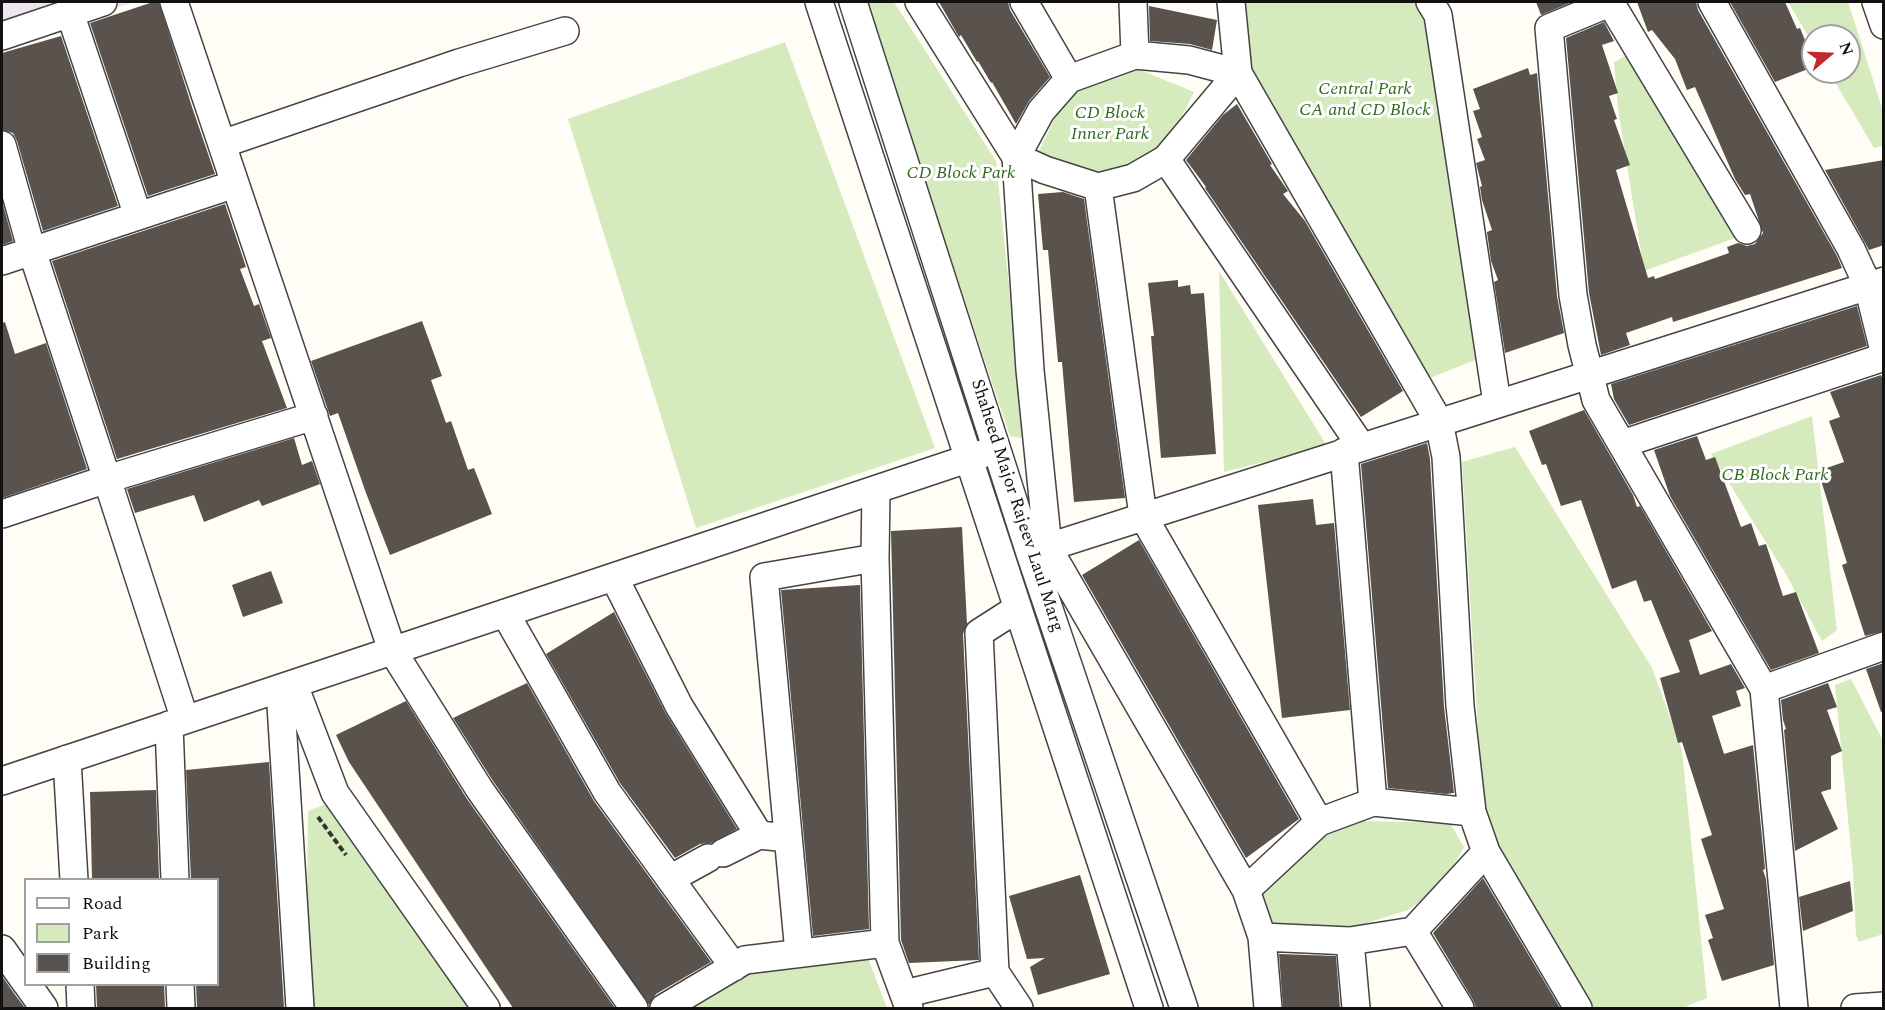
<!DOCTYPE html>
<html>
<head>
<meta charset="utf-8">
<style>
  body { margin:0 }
  #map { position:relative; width:1885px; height:1010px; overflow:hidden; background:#fffdf5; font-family:Spectral,serif }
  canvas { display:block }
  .frame { position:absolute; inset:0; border:3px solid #111; pointer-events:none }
  .legend { position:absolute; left:24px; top:878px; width:195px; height:108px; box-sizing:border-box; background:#fff; border:2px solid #a0a0a0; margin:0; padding:8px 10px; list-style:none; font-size:18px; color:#111 }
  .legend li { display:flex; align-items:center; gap:12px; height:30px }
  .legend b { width:30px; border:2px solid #a0a0a0 }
  .north { position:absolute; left:1801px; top:24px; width:60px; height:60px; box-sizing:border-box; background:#fff; border:2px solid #a0a0a0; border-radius:50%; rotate:71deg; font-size:16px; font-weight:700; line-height:24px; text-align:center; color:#111 }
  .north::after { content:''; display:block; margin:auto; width:21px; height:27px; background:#c4262e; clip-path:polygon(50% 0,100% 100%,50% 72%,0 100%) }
</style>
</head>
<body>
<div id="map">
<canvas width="1885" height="1010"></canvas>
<div class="frame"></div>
<ul class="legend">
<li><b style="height:8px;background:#fff"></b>Road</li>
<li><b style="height:16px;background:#d5ebbd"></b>Park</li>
<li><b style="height:16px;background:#5a524d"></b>Building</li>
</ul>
<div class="north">N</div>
</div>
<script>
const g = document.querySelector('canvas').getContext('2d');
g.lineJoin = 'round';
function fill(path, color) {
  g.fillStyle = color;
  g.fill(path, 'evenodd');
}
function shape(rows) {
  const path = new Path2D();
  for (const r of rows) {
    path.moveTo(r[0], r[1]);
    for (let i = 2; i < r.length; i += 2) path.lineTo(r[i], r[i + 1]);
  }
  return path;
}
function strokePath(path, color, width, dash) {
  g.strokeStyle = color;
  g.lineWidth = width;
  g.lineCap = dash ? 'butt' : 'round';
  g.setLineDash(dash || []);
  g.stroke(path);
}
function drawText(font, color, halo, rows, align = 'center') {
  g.font = font + ' Spectral,serif';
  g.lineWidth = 6;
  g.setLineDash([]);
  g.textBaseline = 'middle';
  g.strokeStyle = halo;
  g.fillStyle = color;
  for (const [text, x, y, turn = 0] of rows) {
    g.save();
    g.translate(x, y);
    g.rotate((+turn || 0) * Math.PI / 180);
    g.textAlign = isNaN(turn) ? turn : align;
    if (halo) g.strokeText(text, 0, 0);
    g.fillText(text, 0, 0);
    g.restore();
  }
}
const industrial = shape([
  [2,2,135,2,2,46]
]);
const green = shape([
  [865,2,894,2,996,161,1023,421,1027,439,1010,436],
  [1229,2,1437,2,1442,10,1461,76,1485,356,1420,382,1234,73],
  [1788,2,1848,2,1883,111,1883,146,1874,148,1829,72,1849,72,1849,36,1813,36,1813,44],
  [785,42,935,448,696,528,568,119],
  [1631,53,1749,233,1644,271,1618,109,1614,62],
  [1138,69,1194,92,1174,132,1158,156,1101,176,1058,164,1039,151,1057,113,1075,87],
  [1219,271,1327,446,1224,472],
  [1812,416,1837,630,1822,641,1787,576,1711,454],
  [1515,447,1652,668,1682,750,1707,998,1683,1008,1588,1008,1495,841,1482,797,1462,462],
  [1851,679,1883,741,1883,934,1859,942,1856,935,1853,871,1835,685],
  [326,804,383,876,475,1008,308,1008,307,892,308,811],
  [1363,821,1450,823,1464,847,1451,870,1423,899,1408,910,1313,940,1281,930,1258,906,1267,880,1311,842],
  [868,958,887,1008,690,1008,752,970]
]);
const building = shape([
  [153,2,159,2,192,107,215,174,148,196,90,23],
  [939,2,1008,2,1010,10,1050,77,1029,101,1016,124,992,82,991,83,978,61,977,62,961,35,959,37],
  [1536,2,1572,2,1541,15],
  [1637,2,1696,2,1698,10,1837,256,1842,268,1673,322,1672,317,1626,333,1630,345,1601,355,1589,293,1566,38,1604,22,1614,41,1602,45,1618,93,1609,96,1617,119,1614,120,1630,165,1616,170,1648,278,1654,276,1655,279,1729,253,1727,247,1738,243,1747,246,1755,244,1763,233,1750,194,1745,195,1735,179,1695,87,1687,90,1675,59,1652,30,1648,32],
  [1730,2,1785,2,1797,29,1800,28,1813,60,1813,67,1775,82],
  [1149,6,1217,20,1212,50,1190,44,1150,41],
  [61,36,118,206,43,231,17,141,13,133,2,130,2,53],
  [1528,68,1530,75,1537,73,1557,296,1564,333,1505,353,1494,282,1498,280,1491,261,1487,232,1492,230,1482,200,1480,187,1482,186,1476,163,1485,160,1477,139,1482,137,1473,111,1480,109,1473,89],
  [1237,104,1272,164,1270,165,1288,191,1283,194,1305,221,1403,391,1361,417,1205,188,1206,187,1186,160,1223,115],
  [1884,160,1884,245,1869,250,1825,170],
  [1063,192,1084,199,1125,498,1074,502,1062,362,1058,362,1048,250,1043,250,1038,194],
  [2,201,13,241,2,245],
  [225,204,246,267,240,269,254,306,259,304,271,338,262,341,287,408,117,459,52,261],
  [1178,280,1178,287,1190,285,1191,294,1204,293,1216,454,1161,458,1151,336,1154,336,1148,283],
  [1857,306,1867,346,1629,425,1614,399,1611,384],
  [422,321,442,376,431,380,446,423,451,421,468,470,474,468,492,514,390,555,366,493,338,413,330,416,311,361],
  [5,322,15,354,46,343,87,469,2,498,2,323],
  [1881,375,1884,383,1884,631,1865,636,1842,565,1847,563,1818,471,1844,462,1829,421,1840,417,1830,392],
  [1584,410,1633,495,1637,507,1640,506,1712,631,1689,640,1700,675,1731,664,1745,688,1736,691,1741,706,1712,716,1724,754,1753,745,1765,869,1763,870,1766,879,1774,965,1722,981,1708,940,1713,938,1705,915,1724,909,1701,839,1712,835,1682,742,1678,743,1660,678,1680,672,1651,600,1644,602,1636,580,1612,589,1581,500,1561,506,1546,464,1542,465,1529,431],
  [1697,436,1706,460,1715,457,1741,527,1751,523,1759,546,1766,544,1783,596,1796,592,1819,653,1771,670,1670,496,1654,450],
  [294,438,302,465,312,461,320,484,262,506,259,500,204,522,194,495,135,513,127,489],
  [1427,443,1430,459,1444,707,1454,793,1446,794,1388,788,1361,464],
  [1313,499,1316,525,1334,523,1350,710,1282,718,1258,505],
  [962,527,967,624,963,634,979,960,909,963,901,940,891,531],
  [1139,540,1299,819,1246,858,1082,575],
  [271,571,283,603,243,617,232,585],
  [860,585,869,929,813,936,781,590],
  [614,612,666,714,737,829,711,843,700,844,675,858,620,783,546,654],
  [1884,663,1884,711,1881,712,1866,669],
  [527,683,594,801,711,962,656,994,649,1005,493,781,453,718],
  [1828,683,1837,707,1827,710,1842,751,1831,756,1831,789,1821,792,1838,829,1795,851,1784,730,1786,729,1783,720,1781,700],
  [406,701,467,799,615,1008,513,1008,349,762,336,735],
  [269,762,284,1008,197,1008,196,984,218,984,218,879,191,879,186,770],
  [156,790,159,879,92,879,90,792],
  [1080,875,1110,974,1038,995,1030,967,1045,958,1027,959,1009,896],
  [1483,878,1560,1008,1476,1008,1473,1000,1433,933],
  [1850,881,1853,911,1803,931,1799,897],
  [1279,954,1336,956,1340,1008,1283,1008],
  [2,976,13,992,25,1008,2,1008],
  [96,984,164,984,165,1008,97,1008]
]);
const path = shape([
  [318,817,346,855]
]);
const minor = shape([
  [174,2,392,650,480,790,634,1008],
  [819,2,1149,1008],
  [853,2,1030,553,1184,1008],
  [919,2,1016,157,1030,370,1048,548,1246,890,1262,937,1350,941,1413,931,1486,852],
  [1024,2,1069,79],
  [1133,2,1135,55],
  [1231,2,1238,73,1439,422,1446,457,1460,706,1472,812,1373,802,1344,452],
  [1430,2,1438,15,1497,403],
  [1610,2,1747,230],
  [1612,2,1549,28,1573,295,1582,345,1596,400,1764,689,1794,1008],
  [1712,2,1851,249,1868,286,1884,351],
  [1876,2,1884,25],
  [70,13,138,216],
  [2,36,103,2],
  [1135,55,1189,60,1238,73,1166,159,1133,178,1098,187,1045,170,1016,157,1041,111,1069,79,1135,55],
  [222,144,459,63,565,31],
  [2,145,32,251,107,479,314,416],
  [1166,159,1361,446],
  [1098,187,1143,516,1319,822],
  [2,261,235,184],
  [1622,444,1884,357],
  [876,490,875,558,885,943],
  [2,514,107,479,185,720],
  [1033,552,1884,281],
  [614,577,679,706,759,835,788,838],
  [505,613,607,792,734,967],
  [294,685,335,793,486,1008],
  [280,689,300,1008],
  [1764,689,1884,646],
  [169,725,175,880],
  [67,759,74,880],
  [2,781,985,453],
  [1472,812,1486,852,1578,1008],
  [723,853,759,835],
  [670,879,708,858],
  [1246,890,1319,822,1373,802],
  [1413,931,1460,1008],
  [1262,937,1268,1008],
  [1350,941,1356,1008],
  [2,949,26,983],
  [799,953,764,577,875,558],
  [995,972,1019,1008],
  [27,984,44,1008],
  [80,984,81,1008],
  [180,984,181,1008],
  [904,994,995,972,979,633,1018,608],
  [664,1008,745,960,885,943,909,1008],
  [1855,1008,1884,1006]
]);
const parkNames = [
  ["Central Park",1365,90],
  ["CA and CD Block",1365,111],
  ["CD Block",1110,114],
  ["Inner Park",1110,135],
  ["CD Block Park",961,174],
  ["CB Block Park",1775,476]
];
const streetNames = [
  ["Shaheed Major Rajeev Laul Marg",1016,506,72]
];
fill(industrial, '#eee6ef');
fill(green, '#d5ebbd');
fill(building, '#5a524d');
strokePath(minor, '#444', 30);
strokePath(path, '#333', 4, [6, 3]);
strokePath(minor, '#fff', 27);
drawText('italic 18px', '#2f6b1f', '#fff', parkNames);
drawText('18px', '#111', '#fff', streetNames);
</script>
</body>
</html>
